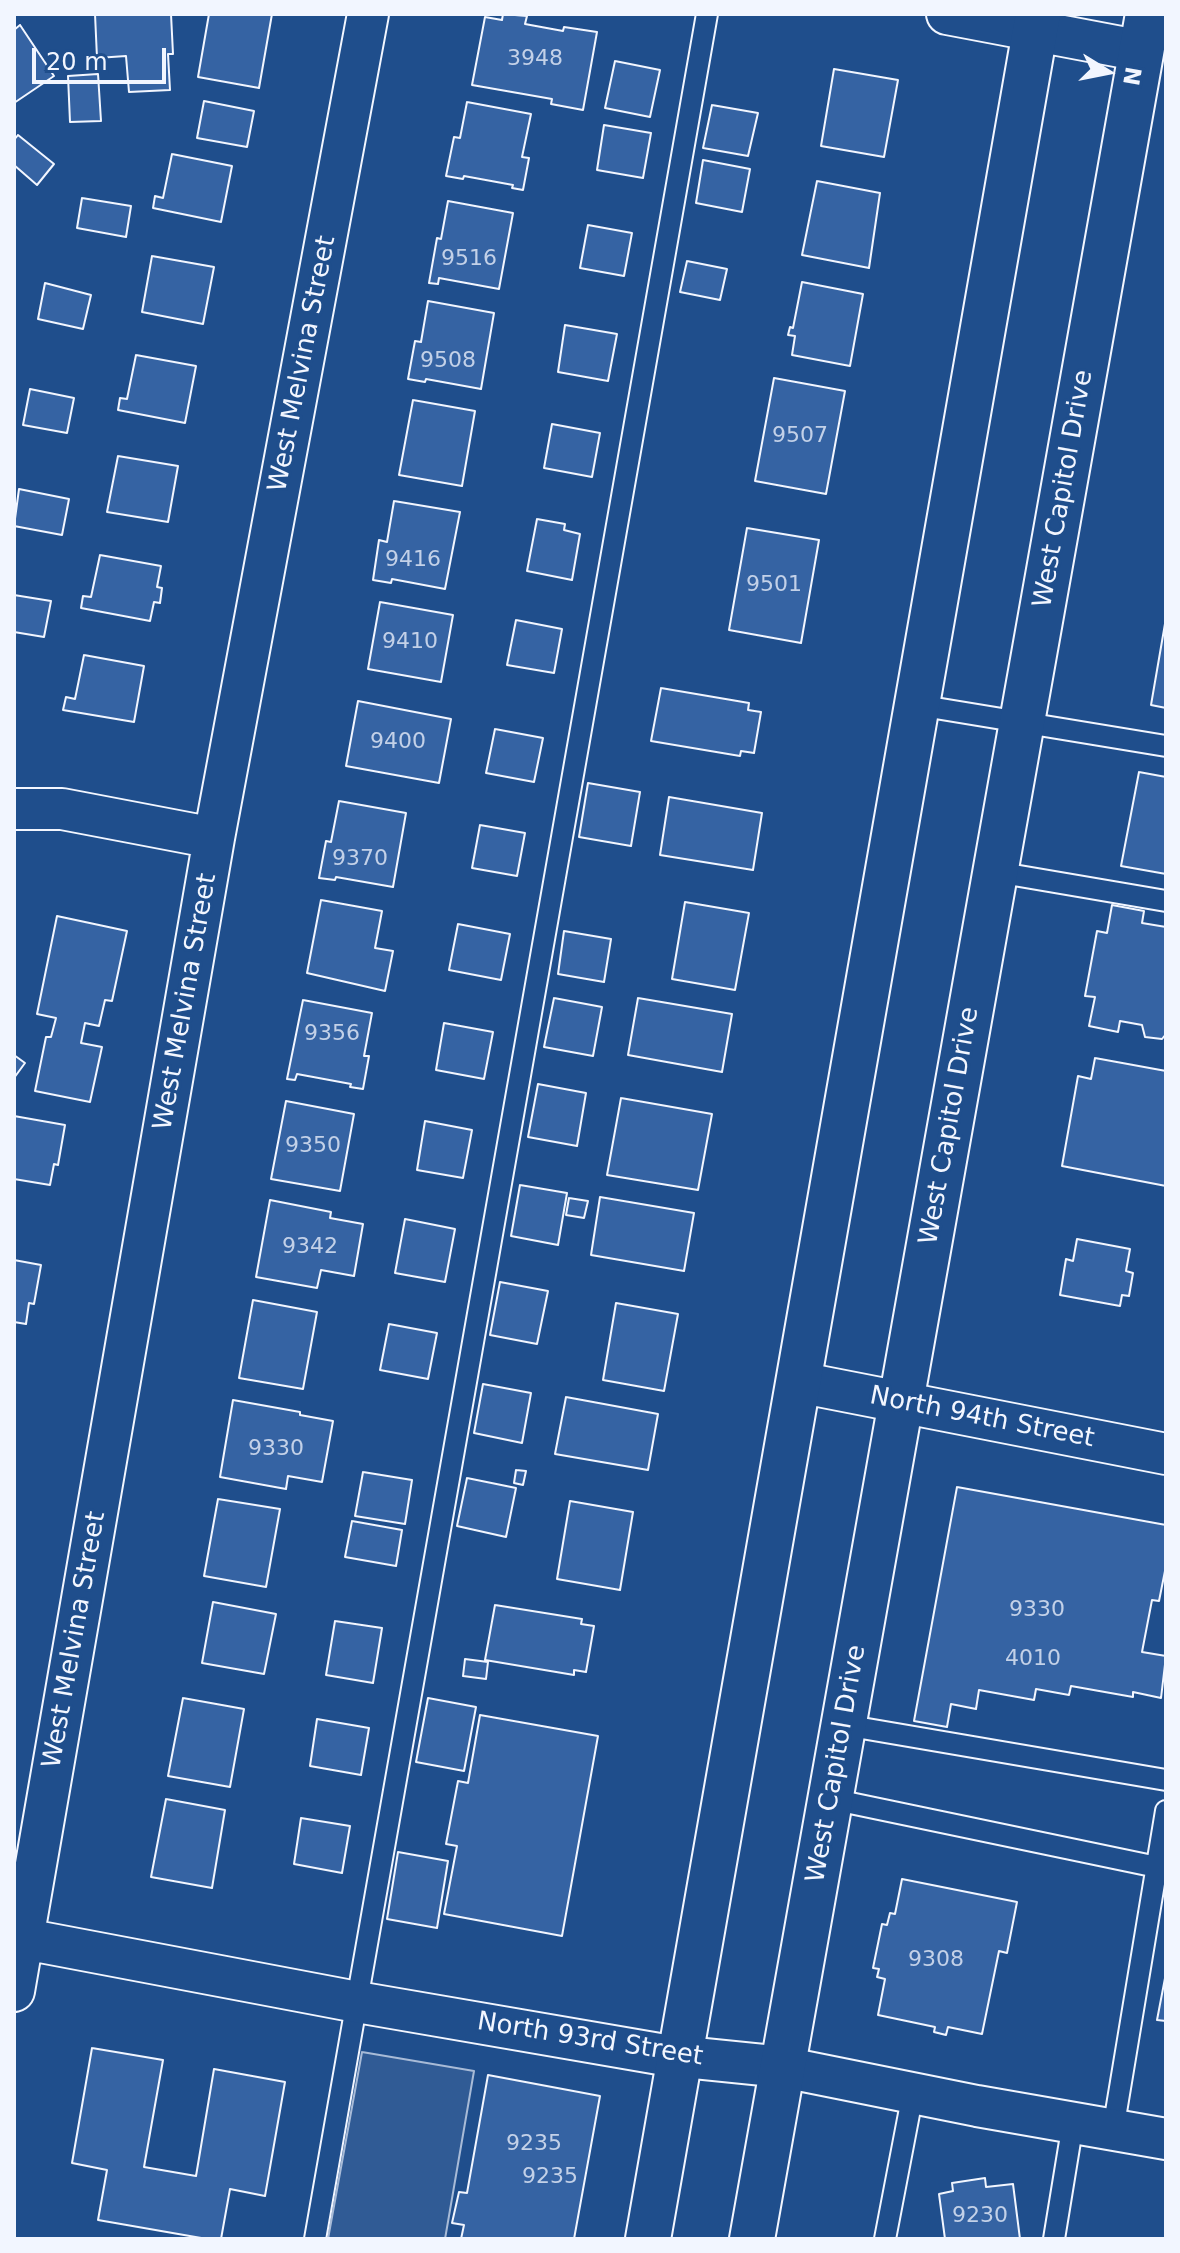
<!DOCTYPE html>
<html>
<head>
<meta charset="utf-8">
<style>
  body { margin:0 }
  #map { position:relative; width:1180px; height:2253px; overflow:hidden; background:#1f4e8c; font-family:"DejaVu Sans",sans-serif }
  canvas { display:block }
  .frame { position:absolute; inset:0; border:16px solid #f2f6ff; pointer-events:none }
  .north { position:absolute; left:1068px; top:32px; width:80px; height:80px; -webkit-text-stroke:6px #1f4e8c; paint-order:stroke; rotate:100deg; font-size:22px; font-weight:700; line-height:32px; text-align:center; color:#f2f6ff }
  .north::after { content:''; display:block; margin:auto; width:28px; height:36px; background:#f2f6ff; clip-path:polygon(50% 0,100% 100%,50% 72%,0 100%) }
  .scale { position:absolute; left:32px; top:48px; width:134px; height:36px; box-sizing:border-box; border:4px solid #f2f6ff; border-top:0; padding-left:10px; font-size:24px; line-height:28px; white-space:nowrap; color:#f2f6ff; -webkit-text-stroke:6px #1f4e8c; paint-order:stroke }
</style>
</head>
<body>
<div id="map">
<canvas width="1180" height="2253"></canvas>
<div class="frame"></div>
<div class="north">N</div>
<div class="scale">20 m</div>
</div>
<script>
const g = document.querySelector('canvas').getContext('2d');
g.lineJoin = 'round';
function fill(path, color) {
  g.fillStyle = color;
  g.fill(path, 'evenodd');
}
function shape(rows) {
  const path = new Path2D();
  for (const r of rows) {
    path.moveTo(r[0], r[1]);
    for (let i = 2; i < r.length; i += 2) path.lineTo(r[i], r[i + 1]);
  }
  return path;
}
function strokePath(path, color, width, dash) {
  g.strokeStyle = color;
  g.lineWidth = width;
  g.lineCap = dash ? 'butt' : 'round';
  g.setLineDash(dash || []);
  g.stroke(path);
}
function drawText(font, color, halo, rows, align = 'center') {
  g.font = font + ' "DejaVu Sans",sans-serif';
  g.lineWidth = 6;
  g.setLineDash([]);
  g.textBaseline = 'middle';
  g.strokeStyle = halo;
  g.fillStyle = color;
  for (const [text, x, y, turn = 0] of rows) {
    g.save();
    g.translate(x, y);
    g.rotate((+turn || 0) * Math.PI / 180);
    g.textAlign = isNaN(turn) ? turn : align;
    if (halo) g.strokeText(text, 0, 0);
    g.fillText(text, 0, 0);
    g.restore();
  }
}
const built = shape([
  [362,2052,474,2071,445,2239,328,2239,362,2052]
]);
const building = shape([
  [95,14,171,14,173,54,168,54,170,90,129,92,126,56,97,58,95,14],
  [209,14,272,14,259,88,198,77,209,14],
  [503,14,527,16,525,24,563,31,564,27,597,32,583,110,551,104,552,99,472,85,485,17,502,20,503,14],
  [20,25,54,76,14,103,14,30,20,25],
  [615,61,660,70,650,117,605,108,615,61],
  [834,69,898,80,884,157,821,146,834,69],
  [98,74,101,121,70,122,68,76,98,74],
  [204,101,254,111,247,147,197,138,204,101],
  [467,102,531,114,522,157,529,158,523,190,512,188,513,185,464,176,463,179,446,176,454,137,460,138,467,102],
  [712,105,758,113,748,156,703,148,712,105],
  [604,125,651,133,643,178,597,170,604,125],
  [18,135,54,164,37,185,14,165,14,140,18,135],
  [172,154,232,166,221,222,153,208,155,196,163,198,172,154],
  [703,160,750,169,742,212,696,203,703,160],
  [817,181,880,193,869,268,802,255,817,181],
  [82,198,131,206,126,237,77,228,82,198],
  [448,201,513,213,499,289,439,278,438,284,429,283,437,238,441,239,448,201],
  [588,225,632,233,624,276,580,268,588,225],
  [152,256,214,267,203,324,142,312,152,256],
  [687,261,727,269,720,300,680,292,687,261],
  [802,282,863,294,850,366,792,355,795,336,788,335,790,327,793,328,802,282],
  [45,283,91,295,83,329,38,319,45,283],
  [428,301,494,313,481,389,426,379,425,382,408,379,415,341,421,342,428,301],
  [565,325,617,334,608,381,558,372,565,325],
  [136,355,196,366,185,423,118,410,120,398,127,399,136,355],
  [774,378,845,391,826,494,755,481,774,378],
  [30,389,74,398,67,433,23,425,30,389],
  [413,400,475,411,462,486,399,475,413,400],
  [552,424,600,433,592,477,544,468,552,424],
  [118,456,178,466,168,522,107,512,118,456],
  [19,489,69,499,62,535,14,526,19,489],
  [394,501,460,512,445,589,392,579,391,583,373,580,379,540,387,542,394,501],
  [537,519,565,524,564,530,580,534,572,580,527,571,537,519],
  [747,528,819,540,801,643,729,630,747,528],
  [100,555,161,566,157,587,162,588,160,603,154,602,150,621,81,608,83,596,91,597,100,555],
  [14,595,51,601,44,637,14,632,14,595],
  [380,602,453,615,441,682,368,669,380,602],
  [1166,618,1166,708,1151,705,1166,618],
  [516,620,562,629,554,673,507,665,516,620],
  [84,655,144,666,134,722,63,710,66,697,75,699,84,655],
  [661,688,749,703,748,710,761,712,754,753,741,751,740,756,651,741,661,688],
  [358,701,451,719,439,783,346,766,358,701],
  [495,729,543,738,534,782,486,773,495,729],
  [1139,772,1166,777,1166,874,1121,866,1139,772],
  [588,783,640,792,631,846,579,837,588,783],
  [669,797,762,813,753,870,660,855,669,797],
  [339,801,406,813,393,887,336,877,335,880,319,878,326,841,331,842,339,801],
  [480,825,525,833,517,876,472,868,480,825],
  [321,900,382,911,375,948,393,951,385,991,307,973,321,900],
  [685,902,749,913,735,990,672,979,685,902],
  [1112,905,1144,911,1142,923,1166,927,1166,1034,1162,1039,1145,1037,1142,1025,1120,1021,1118,1032,1089,1026,1095,997,1085,996,1097,931,1107,933,1112,905],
  [57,916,127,931,112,1001,105,1000,99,1026,85,1023,81,1043,102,1047,90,1102,35,1091,46,1037,51,1037,56,1018,37,1014,57,916],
  [458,924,510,934,501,980,449,970,458,924],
  [564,931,611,939,604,982,558,974,564,931],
  [554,998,602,1007,593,1056,544,1047,554,998],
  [638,998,732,1014,722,1072,628,1055,638,998],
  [303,1000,372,1013,364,1056,369,1056,363,1089,350,1087,351,1084,297,1074,295,1080,287,1079,303,1000],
  [444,1023,493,1032,484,1079,436,1070,444,1023],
  [14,1055,25,1063,14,1078,14,1055],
  [1095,1058,1166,1071,1166,1186,1062,1166,1078,1076,1091,1079,1095,1058],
  [538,1084,586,1093,577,1146,528,1137,538,1084],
  [621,1098,712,1114,698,1190,607,1175,621,1098],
  [286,1101,354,1114,340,1191,271,1179,286,1101],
  [14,1116,65,1125,58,1165,54,1164,50,1185,14,1179,14,1116],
  [425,1121,472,1130,463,1178,417,1170,425,1121],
  [520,1185,567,1193,558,1245,511,1236,520,1185],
  [600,1197,694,1213,684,1271,591,1255,600,1197],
  [569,1198,588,1201,584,1218,566,1215,569,1198],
  [270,1200,331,1212,330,1218,363,1224,354,1276,321,1270,317,1288,256,1277,270,1200],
  [405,1219,455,1229,445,1282,395,1273,405,1219],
  [1077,1239,1130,1249,1126,1271,1133,1273,1129,1296,1122,1295,1120,1306,1060,1295,1066,1259,1073,1261,1077,1239],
  [14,1260,41,1265,34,1304,29,1303,26,1324,14,1322,14,1260],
  [500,1282,548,1291,537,1344,490,1335,500,1282],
  [253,1300,317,1312,303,1389,239,1378,253,1300],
  [616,1303,678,1314,664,1391,603,1380,616,1303],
  [389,1324,437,1333,428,1379,380,1370,389,1324],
  [483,1384,531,1393,522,1443,474,1433,483,1384],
  [566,1397,658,1414,648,1470,555,1454,566,1397],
  [233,1400,300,1412,300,1415,333,1421,322,1482,288,1476,286,1489,220,1477,233,1400],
  [516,1470,526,1471,523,1485,514,1483,516,1470],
  [363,1472,412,1480,405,1524,355,1516,363,1472],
  [467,1478,516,1488,506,1537,457,1526,467,1478],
  [957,1487,1166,1525,1166,1566,1159,1601,1152,1600,1142,1652,1166,1656,1161,1698,1133,1692,1133,1697,1071,1686,1069,1695,1036,1689,1034,1700,979,1690,976,1709,951,1704,947,1727,914,1721,957,1487],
  [218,1499,280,1509,266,1587,204,1576,218,1499],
  [570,1501,633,1512,620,1590,557,1579,570,1501],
  [352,1521,402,1530,396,1566,345,1557,352,1521],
  [213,1602,276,1614,264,1674,202,1663,213,1602],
  [495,1605,582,1619,581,1624,594,1626,586,1672,574,1670,574,1675,485,1660,495,1605],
  [335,1621,382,1628,373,1683,326,1675,335,1621],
  [465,1659,488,1662,486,1679,463,1676,465,1659],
  [183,1698,244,1709,230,1787,168,1776,183,1698],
  [428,1698,476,1707,464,1771,416,1762,428,1698],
  [480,1715,598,1736,562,1936,444,1914,457,1846,446,1844,458,1781,468,1783,480,1715],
  [317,1719,369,1728,361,1775,310,1766,317,1719],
  [166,1799,225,1810,212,1888,151,1877,166,1799],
  [301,1818,350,1826,342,1873,294,1864,301,1818],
  [398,1852,448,1861,437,1928,387,1919,398,1852],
  [902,1879,1017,1902,1007,1953,999,1951,982,2034,948,2027,946,2035,934,2032,935,2027,878,2015,885,1979,877,1977,879,1969,873,1968,882,1924,887,1925,890,1913,895,1914,902,1879],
  [1166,1973,1166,2021,1157,2020,1166,1973],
  [92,2048,163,2060,144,2167,196,2176,214,2069,285,2082,265,2196,230,2189,221,2239,207,2239,98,2220,107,2170,72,2163,92,2048],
  [488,2075,600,2096,574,2239,461,2239,464,2225,452,2223,459,2192,467,2193,488,2075],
  [985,2178,986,2187,1013,2184,1020,2239,945,2239,939,2194,953,2191,952,2183,985,2178]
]);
const service = shape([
  [917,705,1166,746],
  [996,872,1166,901],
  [844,1725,1166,1780],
  [831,1799,1157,1867],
  [1113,2130,1166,1811],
  [315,2239,707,14],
  [885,2239,913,2093],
  [1054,2239,1073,2123]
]);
const minor = shape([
  [947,14,1142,51],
  [14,809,62,809,214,838],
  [798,1382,1166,1454],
  [14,1937,357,2002,665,2055,783,2067,977,2106,1166,2139],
  [14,1991,214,838,368,14]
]);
const primary = shape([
  [648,2239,1038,14],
  [752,2239,1148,14]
]);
const numberNames = [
  ["3948",535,59],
  ["9516",469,259],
  ["9508",448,361],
  ["9507",800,436],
  ["9416",413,560],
  ["9501",774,585],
  ["9410",410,642],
  ["9400",398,742],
  ["9370",360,859],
  ["9356",332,1034],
  ["9350",313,1146],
  ["9342",310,1247],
  ["9330",276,1449],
  ["9330",1037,1610],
  ["4010",1033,1659],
  ["9308",936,1960],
  ["9235",534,2144],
  ["9235",550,2177],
  ["9230",980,2216]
];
const streetNames = [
  ["West Melvina Street",303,364,-79],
  ["West Capitol Drive",1064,489,-80],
  ["West Melvina Street",186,1002,-80],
  ["West Capitol Drive",950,1126,-80],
  ["North 94th Street",982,1418,11],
  ["West Melvina Street",75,1640,-80],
  ["West Capitol Drive",837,1764,-80],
  ["North 93rd Street",590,2040,9]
];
fill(built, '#305b95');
strokePath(built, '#a8bbd7', 2);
fill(building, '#3563a3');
strokePath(building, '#f2f6ff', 2);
strokePath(service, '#f2f6ff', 24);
strokePath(minor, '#f2f6ff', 44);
strokePath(primary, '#f2f6ff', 48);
strokePath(service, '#1f4e8c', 20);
strokePath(minor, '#1f4e8c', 40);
strokePath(primary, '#1f4e8c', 44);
drawText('22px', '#c3d1e8', null, numberNames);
drawText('26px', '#f2f6ff', '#1f4e8c', streetNames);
</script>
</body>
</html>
